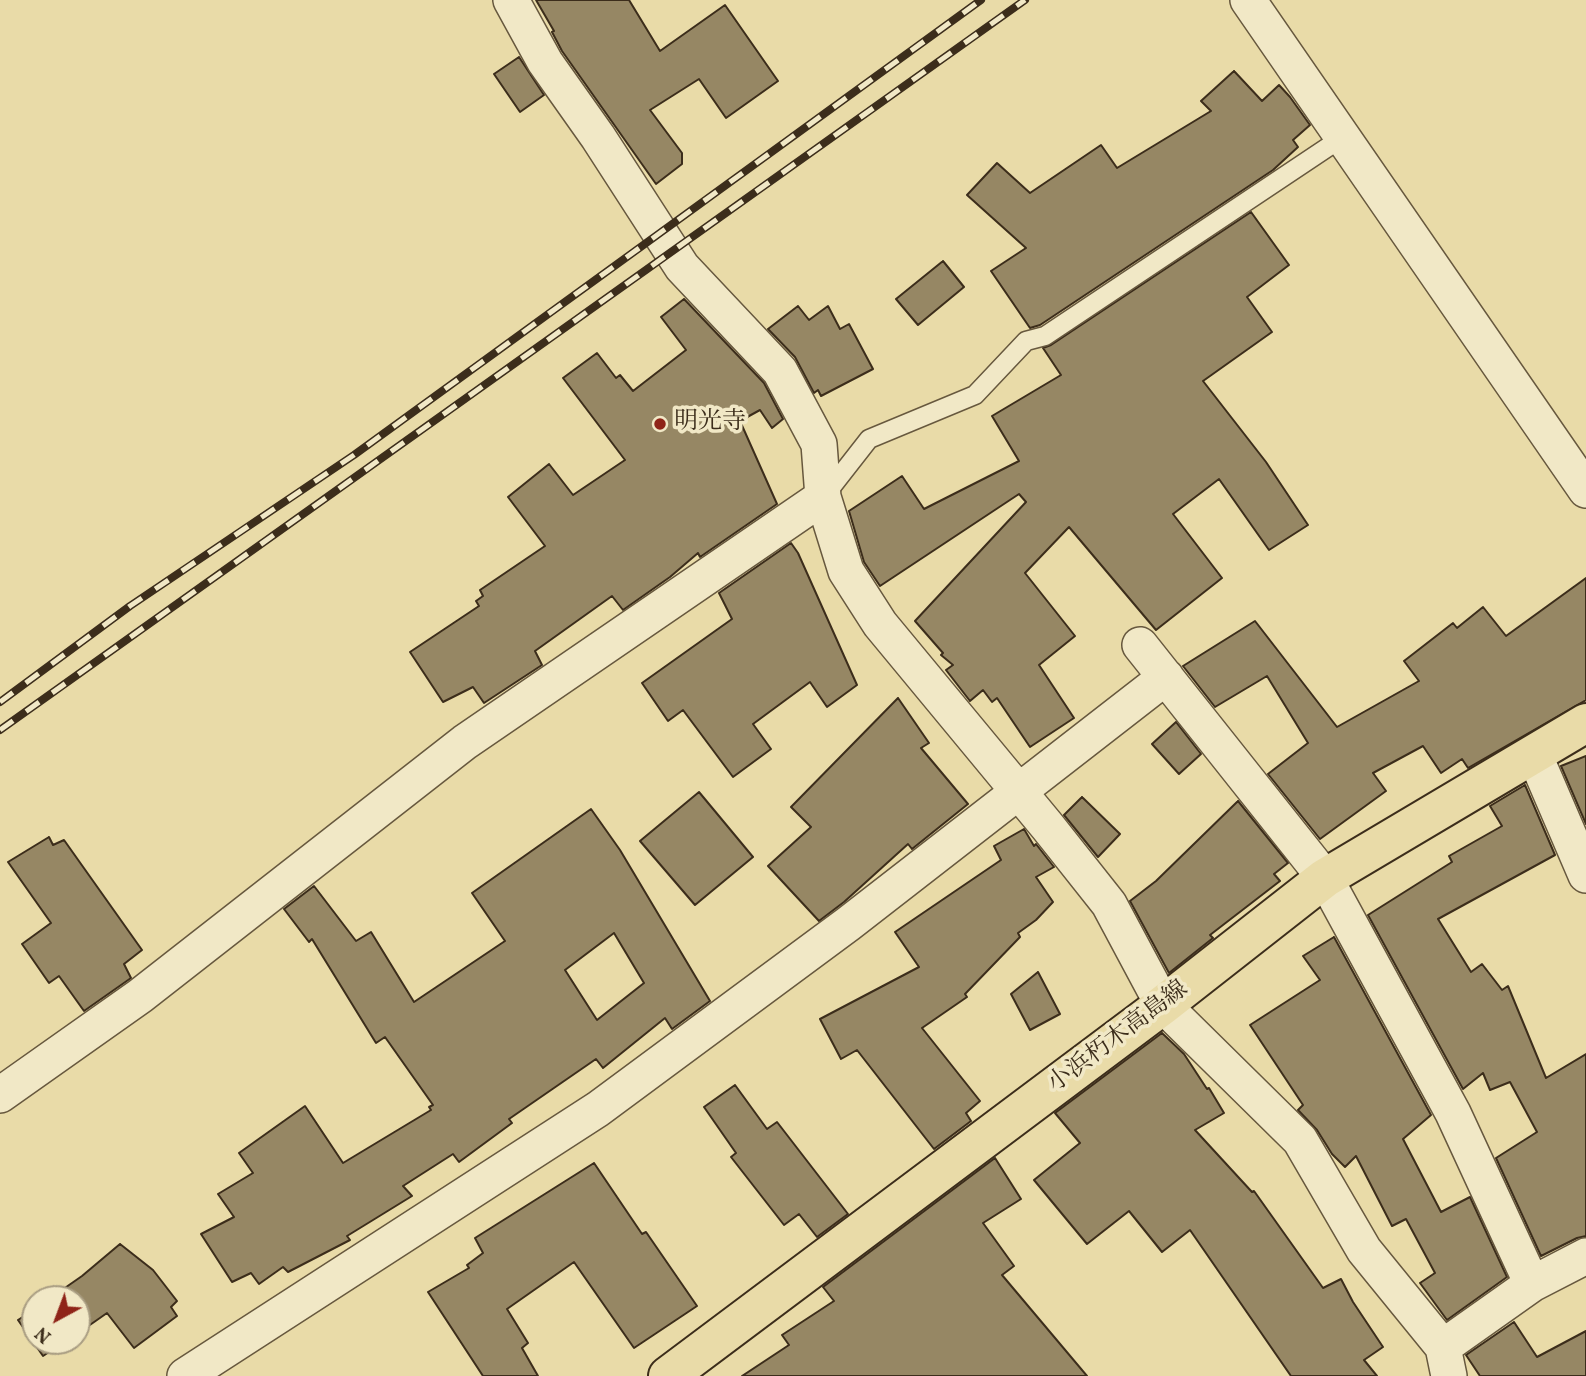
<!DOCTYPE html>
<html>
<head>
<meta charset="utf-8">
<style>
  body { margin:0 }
  #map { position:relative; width:1586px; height:1376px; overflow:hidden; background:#e9dba8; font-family:Vollkorn,serif }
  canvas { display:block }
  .north { position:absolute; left:21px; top:1285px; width:70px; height:70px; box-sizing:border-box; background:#f1e8c6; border:2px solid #a99d82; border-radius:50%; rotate:221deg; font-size:19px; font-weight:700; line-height:28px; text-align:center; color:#3c2d1b }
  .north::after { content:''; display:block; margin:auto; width:24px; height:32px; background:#8f2418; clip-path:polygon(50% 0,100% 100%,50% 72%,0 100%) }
</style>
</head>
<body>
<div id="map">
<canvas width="1586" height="1376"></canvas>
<div class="north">N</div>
</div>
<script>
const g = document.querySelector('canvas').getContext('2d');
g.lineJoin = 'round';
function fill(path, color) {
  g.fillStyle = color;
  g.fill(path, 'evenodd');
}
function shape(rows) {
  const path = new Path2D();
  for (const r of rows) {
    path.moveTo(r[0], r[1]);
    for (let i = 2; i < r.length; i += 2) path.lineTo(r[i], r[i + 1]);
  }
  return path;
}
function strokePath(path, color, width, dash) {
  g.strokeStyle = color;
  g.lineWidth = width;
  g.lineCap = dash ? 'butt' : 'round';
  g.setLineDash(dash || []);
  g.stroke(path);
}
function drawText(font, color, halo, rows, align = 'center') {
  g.font = font + ' Vollkorn,"Noto Serif JP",serif';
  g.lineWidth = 7;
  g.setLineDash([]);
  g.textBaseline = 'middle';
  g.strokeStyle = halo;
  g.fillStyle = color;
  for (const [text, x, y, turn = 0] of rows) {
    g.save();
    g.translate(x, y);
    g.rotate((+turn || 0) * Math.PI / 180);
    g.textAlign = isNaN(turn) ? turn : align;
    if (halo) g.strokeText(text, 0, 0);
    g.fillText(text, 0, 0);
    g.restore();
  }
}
const building = shape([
  [536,0,629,0,660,51,725,5,778,81,726,118,699,79,650,110,682,153,682,164,656,184,562,51,552,32,554,31,536,0],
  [519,57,544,95,520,112,494,74,519,57],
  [1234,71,1262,101,1279,85,1290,97,1310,125,1293,140,1298,147,1273,170,1040,325,1030,328,991,271,1026,248,967,195,997,163,1030,193,1101,145,1117,168,1211,111,1201,101,1234,71],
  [1251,212,1289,265,1247,297,1272,332,1203,381,1266,462,1308,525,1269,550,1219,479,1173,514,1222,578,1156,630,1069,527,1025,573,1075,636,1039,665,1074,718,1030,747,997,698,992,702,983,690,970,701,946,670,953,665,941,655,943,653,915,621,1026,502,1019,494,880,586,864,562,849,511,902,476,924,509,1019,461,992,416,1061,375,1043,348,1051,345,1251,212],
  [943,261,964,287,918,325,896,299,943,261],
  [684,299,764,383,783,419,772,428,760,410,740,421,777,504,700,557,698,553,670,577,623,610,612,596,535,651,542,665,484,703,473,687,443,702,410,652,479,606,476,601,483,596,480,590,545,546,508,497,549,464,573,495,625,460,563,378,597,353,616,378,620,375,633,391,686,350,661,317,684,299],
  [798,306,809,320,828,306,840,329,849,324,873,369,821,396,818,390,814,393,795,357,768,329,798,306],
  [791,543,798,553,857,685,827,707,810,682,753,724,771,749,733,777,683,710,668,721,642,683,732,619,719,593,791,543],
  [1586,578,1586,700,1468,768,1462,759,1441,773,1423,746,1373,773,1386,791,1320,839,1268,774,1308,743,1267,676,1215,707,1183,666,1255,621,1337,727,1419,681,1404,661,1453,623,1457,628,1483,607,1506,636,1586,578],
  [898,698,929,743,921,748,968,804,912,849,908,844,844,902,819,921,768,866,811,827,791,807,898,698],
  [1176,722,1201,754,1179,774,1152,744,1176,722],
  [1586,756,1586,824,1561,766,1586,756],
  [1525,785,1555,855,1438,919,1471,972,1482,964,1502,990,1508,986,1546,1078,1586,1054,1586,1236,1577,1238,1541,1256,1496,1158,1537,1132,1510,1082,1490,1090,1483,1073,1463,1089,1368,915,1452,862,1449,856,1502,826,1490,806,1525,785],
  [699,792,753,857,695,905,640,841,699,792],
  [1082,797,1120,834,1098,857,1064,815,1082,797],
  [1238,801,1288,863,1274,874,1280,881,1210,935,1213,938,1169,973,1130,901,1156,881,1238,801],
  [591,809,620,850,710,1001,672,1029,665,1018,603,1068,596,1059,509,1119,512,1123,459,1162,453,1154,403,1186,412,1196,347,1236,350,1240,288,1272,283,1267,259,1284,251,1273,232,1282,201,1234,234,1217,218,1194,253,1173,239,1153,305,1106,343,1163,431,1110,429,1107,433,1105,385,1037,376,1043,312,939,309,942,284,909,314,886,356,941,371,932,414,1002,505,941,472,893,591,809],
  [614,933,644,983,597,1020,565,970,614,933],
  [1024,829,1034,846,1036,844,1054,867,1036,877,1053,902,1036,920,1018,933,1020,937,965,994,967,997,922,1028,980,1101,966,1113,971,1121,934,1149,857,1050,841,1059,820,1019,919,967,895,932,1001,860,994,846,1024,829],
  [49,837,53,845,64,840,142,950,124,964,131,978,84,1011,59,976,49,983,22,944,51,923,8,862,49,837],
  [1334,937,1431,1115,1403,1139,1441,1212,1470,1197,1507,1277,1447,1320,1420,1283,1435,1273,1406,1219,1392,1226,1356,1156,1345,1167,1332,1154,1317,1130,1298,1110,1303,1105,1250,1025,1320,980,1303,956,1334,937],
  [1038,972,1060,1014,1030,1030,1011,994,1038,972],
  [1162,1033,1184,1054,1207,1089,1209,1088,1224,1113,1195,1130,1252,1192,1254,1191,1323,1288,1341,1279,1353,1302,1383,1347,1364,1360,1377,1376,1291,1376,1190,1230,1162,1252,1129,1211,1087,1244,1034,1180,1080,1143,1055,1113,1162,1033],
  [735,1085,767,1129,777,1122,848,1214,817,1237,799,1214,784,1225,731,1157,736,1153,704,1107,735,1085],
  [995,1158,1021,1199,983,1223,1014,1266,1002,1275,1087,1376,742,1376,789,1345,782,1335,834,1301,823,1287,995,1158],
  [594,1163,642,1234,646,1232,697,1306,634,1348,574,1262,507,1309,528,1343,522,1348,538,1376,483,1376,428,1292,469,1268,467,1265,483,1253,475,1238,594,1163],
  [120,1244,153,1270,177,1301,171,1307,177,1316,134,1348,107,1313,77,1334,77,1299,49,1299,82,1276,120,1244],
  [35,1309,35,1341,66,1341,43,1356,18,1320,35,1309],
  [1514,1322,1537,1357,1586,1331,1586,1376,1480,1376,1466,1355,1514,1322]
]);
const lane = shape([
  [826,494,869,439,975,395,1026,341,1045,336,1343,137]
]);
const street = shape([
  [511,0,545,62,598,137,682,267,780,371,819,444,823,497,846,571,880,624,1048,827,1109,904,1163,1005,1300,1140,1364,1250,1443,1347,1449,1376],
  [1248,0,1586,490],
  [1140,645,1325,878,1453,1113,1532,1284],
  [1534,754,1586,875],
  [0,1095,140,996,465,742,823,497],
  [1443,1347,1532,1284,1586,1256],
  [185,1376,598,1109,848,924,1166,677]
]);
const primary = shape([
  [668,1376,1163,1005,1325,878,1586,723]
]);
const rail = shape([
  [0,702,130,606,354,455,981,0],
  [0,730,1025,0]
]);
const markers = [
  [660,424,7,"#8f2418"]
];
const poiNames = [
  ["明光寺",674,424]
];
const streetNames = [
  ["小浜朽木高島線",1119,1038,-37]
];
fill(building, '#968764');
strokePath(building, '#3c2d1b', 2);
strokePath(lane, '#67583e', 21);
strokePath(street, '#67583e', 38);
strokePath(primary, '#3c2d1b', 42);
strokePath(lane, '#f1e8c6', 18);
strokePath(street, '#f1e8c6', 35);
strokePath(primary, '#e9dba8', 38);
strokePath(rail, '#3c2d1b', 8);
strokePath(rail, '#f1e8c6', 5, [16]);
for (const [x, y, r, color] of markers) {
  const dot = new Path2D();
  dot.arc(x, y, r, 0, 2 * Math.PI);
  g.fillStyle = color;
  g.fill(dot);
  strokePath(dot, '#f1e8c6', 2.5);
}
drawText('24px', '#3c2d1b', '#f1e8c6', poiNames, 'left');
drawText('24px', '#3c2d1b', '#f1e8c6', streetNames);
</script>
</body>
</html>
